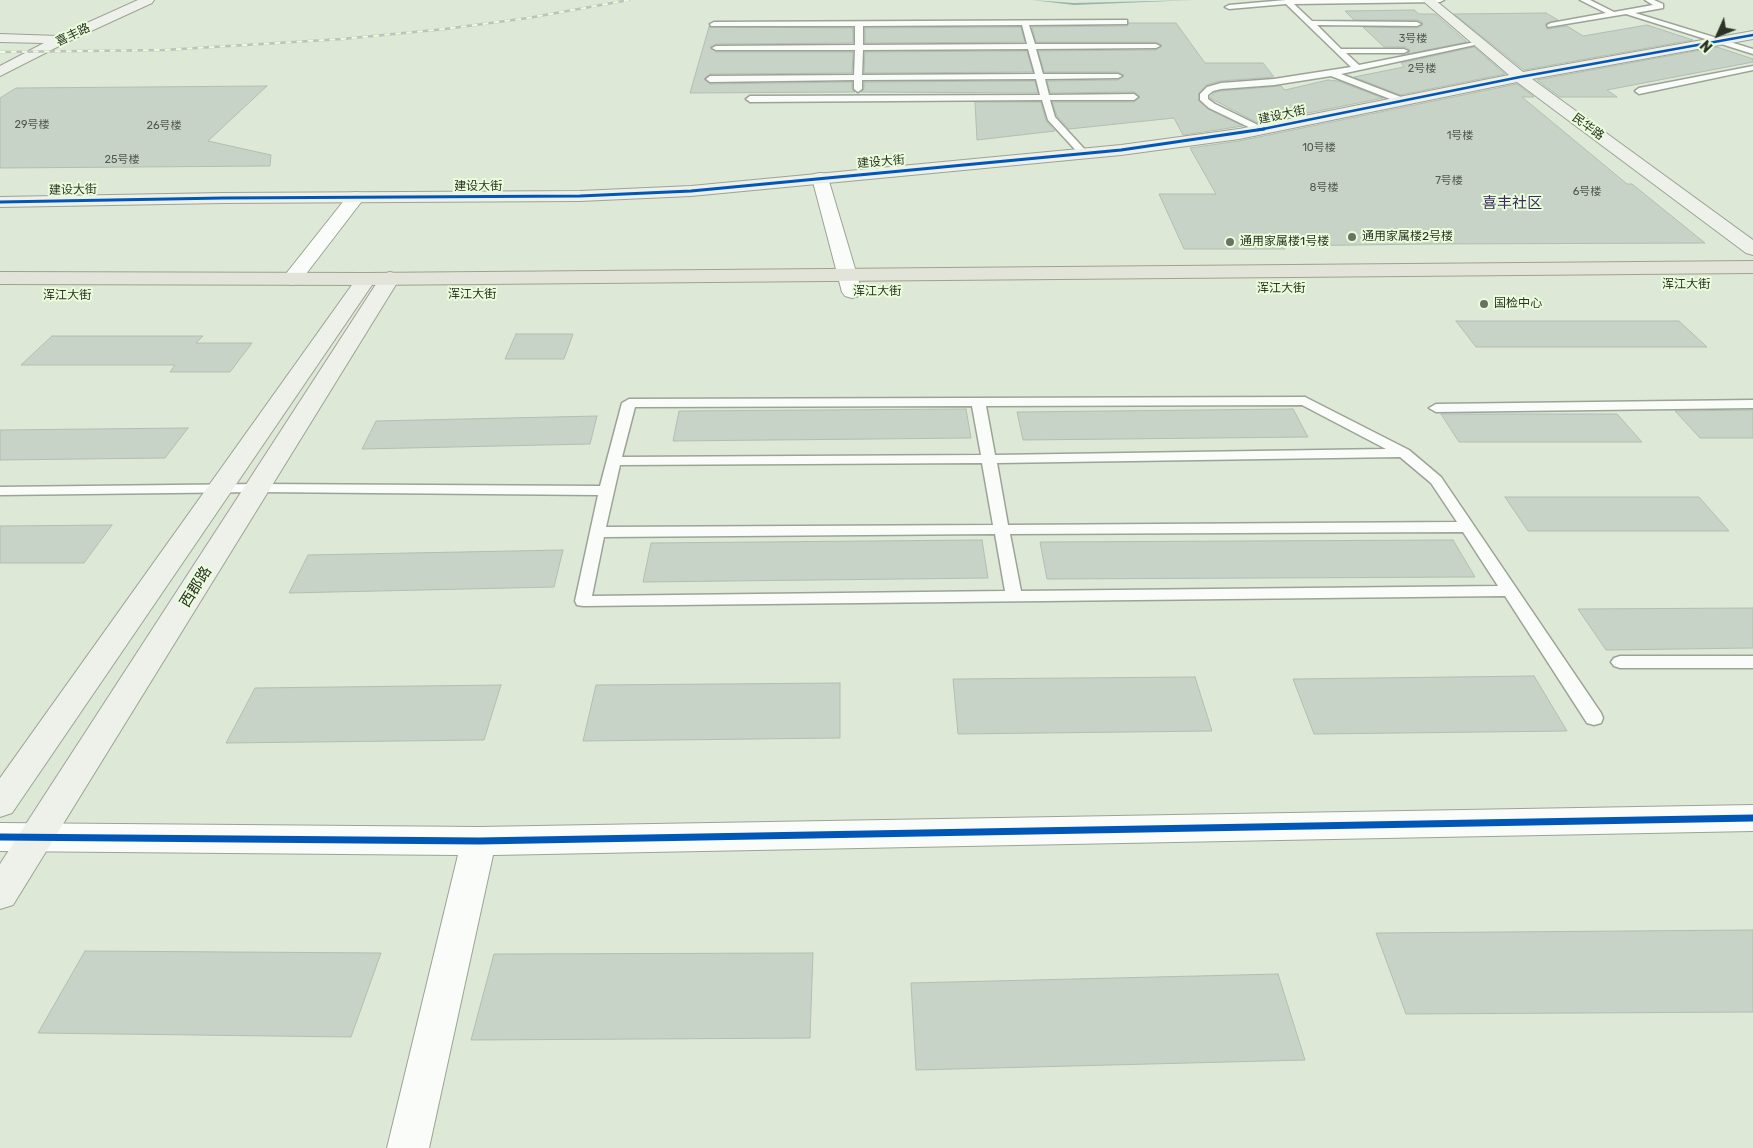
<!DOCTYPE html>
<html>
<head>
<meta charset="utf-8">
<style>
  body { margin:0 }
  #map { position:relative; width:1753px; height:1148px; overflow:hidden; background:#dee8d6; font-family:Rubik,sans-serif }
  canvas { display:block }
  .north { position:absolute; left:1693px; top:10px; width:50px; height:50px; -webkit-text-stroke:4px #eafddb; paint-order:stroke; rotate:226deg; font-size:14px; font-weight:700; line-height:20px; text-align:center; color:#2c3326 }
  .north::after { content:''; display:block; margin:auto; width:18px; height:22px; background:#2c3326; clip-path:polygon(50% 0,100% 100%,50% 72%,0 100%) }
</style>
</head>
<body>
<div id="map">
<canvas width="1753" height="1148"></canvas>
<div class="north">N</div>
</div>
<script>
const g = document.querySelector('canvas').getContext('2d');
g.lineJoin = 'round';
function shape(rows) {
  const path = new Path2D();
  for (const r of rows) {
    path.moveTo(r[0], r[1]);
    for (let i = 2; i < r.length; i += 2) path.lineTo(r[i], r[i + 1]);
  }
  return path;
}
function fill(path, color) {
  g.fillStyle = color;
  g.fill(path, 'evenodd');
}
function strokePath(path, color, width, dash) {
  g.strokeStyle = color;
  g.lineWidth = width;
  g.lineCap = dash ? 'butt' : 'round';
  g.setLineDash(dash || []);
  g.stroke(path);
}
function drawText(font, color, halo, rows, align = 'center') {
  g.font = font + ' Rubik,"Noto Sans SC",sans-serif';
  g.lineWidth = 4;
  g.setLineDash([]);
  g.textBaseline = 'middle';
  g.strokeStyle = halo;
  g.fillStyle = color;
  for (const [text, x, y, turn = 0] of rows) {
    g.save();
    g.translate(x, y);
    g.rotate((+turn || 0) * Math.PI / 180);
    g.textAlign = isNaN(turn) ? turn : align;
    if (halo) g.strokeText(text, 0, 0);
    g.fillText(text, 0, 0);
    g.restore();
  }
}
const stream = shape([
  [1032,0,1074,3,1194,0,1074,5,1032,0]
]);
const building = shape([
  [1414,10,1419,14,1435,14,1467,42,1407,54,1410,50,1405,47,1384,47,1363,27,1417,28,1423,25,1422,22,1417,20,1354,20,1345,11,1414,10],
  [1546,13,1558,20,1546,23,1547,29,1567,26,1583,36,1647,25,1693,40,1524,70,1454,14,1546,13],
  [1129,23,1176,23,1205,63,1263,63,1274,77,1220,81,1206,85,1199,93,1199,101,1208,109,1243,126,1183,135,1174,118,1069,129,1057,116,1052,102,1134,102,1140,97,1134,92,1050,93,1047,81,1118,80,1124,75,1118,72,1044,72,1038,51,1156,50,1162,45,1156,42,1036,42,1032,27,1127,26,1129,23],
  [709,27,853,28,853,43,716,44,710,47,716,52,853,52,852,73,710,74,704,79,710,84,852,82,852,89,855,92,690,93,709,27],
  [1021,27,1025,42,865,43,865,28,1021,27],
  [1474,47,1505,74,1400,95,1354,77,1404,67,1401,63,1474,47],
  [1717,47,1753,59,1753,62,1607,90,1617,97,1560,97,1537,80,1717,47],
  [1027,51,1033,72,864,73,865,52,1027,51],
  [1328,80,1338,81,1383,98,1258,123,1210,98,1214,93,1221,91,1281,86,1285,90,1328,80],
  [1035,81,1038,93,861,92,864,89,864,82,1035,81],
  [1517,84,1534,97,1522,97,1627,184,1632,184,1705,243,1427,244,1283,246,1285,249,1184,249,1159,194,1216,194,1190,148,1239,141,1517,84],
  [267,86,208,141,271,155,270,166,0,168,0,98,16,88,267,86],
  [975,102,1041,102,1046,121,1055,131,977,140,975,102],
  [1456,321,1679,321,1707,347,1476,347,1456,321],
  [516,334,573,334,564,359,505,359,516,334],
  [52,336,203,336,196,343,252,343,230,372,170,372,175,365,21,365,52,336],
  [966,409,971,438,673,441,679,411,966,409],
  [1293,409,1308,437,1023,440,1017,412,1293,409],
  [1753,410,1753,438,1700,438,1675,411,1753,410],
  [1441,414,1617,414,1642,442,1459,442,1441,414],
  [597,416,590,444,362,449,376,421,597,416],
  [188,428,165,458,0,460,0,430,188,428],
  [1505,497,1699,497,1729,531,1528,531,1505,497],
  [112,525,84,563,0,563,0,526,112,525],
  [982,540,988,578,643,582,651,543,982,540],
  [1453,540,1475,577,1047,579,1040,542,1453,540],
  [563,550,554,587,289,593,308,555,563,550],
  [1753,608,1753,648,1606,650,1578,609,1753,608],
  [1534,676,1567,731,1314,734,1293,679,1534,676],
  [1195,677,1212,731,958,734,953,679,1195,677],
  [840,683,840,738,583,741,596,685,840,683],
  [501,685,484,740,226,743,255,688,501,685],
  [1753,930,1753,1012,1406,1014,1376,933,1753,930],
  [85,951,381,953,351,1037,38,1033,85,951],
  [813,953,810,1038,471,1040,494,954,813,953],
  [1278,974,1305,1060,916,1070,911,983,1278,974]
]);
const lane = shape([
  [1286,0,1444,0,1440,2,1294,4,1312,21,1417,22,1421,24,1417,26,1317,25,1341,49,1404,49,1408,51,1404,53,1346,53,1359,65,1480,41,1484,43,1341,74,1406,99,1406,103,1403,104,1331,76,1274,85,1221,89,1213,91,1208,95,1208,99,1215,104,1264,128,1266,130,1261,133,1209,108,1200,100,1200,94,1207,87,1221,83,1274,79,1351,67,1286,4,1229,9,1225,7,1229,5,1286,0],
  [1580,0,1590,0,1614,12,1653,5,1645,0,1654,0,1663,4,1663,8,1635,13,1753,49,1753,54,1626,14,1548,27,1547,25,1551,23,1606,13,1580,0],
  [1124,20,1127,20,1127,24,1029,25,1035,44,1156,44,1160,46,1156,48,1036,49,1043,74,1118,74,1122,76,1118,78,1045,79,1049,95,1134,94,1138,97,1134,100,1050,100,1055,117,1089,154,1084,157,1081,156,1048,120,1042,100,750,102,746,99,750,96,1040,95,1036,79,862,80,862,89,858,92,854,89,854,80,710,82,706,79,710,76,854,75,855,50,716,50,712,48,716,46,855,45,855,26,711,26,710,24,714,22,1124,20],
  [1022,25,1027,44,863,45,863,26,1022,25],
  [1028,49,1035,74,862,75,863,50,1028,49],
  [1753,66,1753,70,1639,94,1635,91,1639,88,1753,66],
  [1305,397,1409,450,1441,477,1601,713,1603,718,1601,723,1594,725,1587,723,1505,596,583,606,577,605,575,601,598,495,259,492,0,495,0,487,259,484,600,486,622,403,629,399,1305,397],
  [1302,405,1386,449,995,455,986,406,1302,405],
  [972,406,981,455,622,457,635,407,972,406],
  [1400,457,1431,483,1457,522,1008,525,997,463,1400,457],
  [982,463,993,525,606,527,620,465,982,463],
  [1463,532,1498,586,1021,591,1010,534,1463,532],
  [995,534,1005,591,592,596,604,537,995,534],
  [1753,400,1753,408,1436,412,1429,408,1436,404,1753,400],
  [1620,656,1753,656,1753,668,1620,668,1614,666,1611,662,1614,658,1620,656]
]);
const street = shape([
  [820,173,826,174,828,178,862,292,859,296,852,298,845,296,842,292,812,178,814,174,820,173],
  [356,192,362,193,365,197,299,283,292,285,285,283,282,279,285,275,350,193,356,192],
  [1753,805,1753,831,493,855,429,1148,387,1148,458,855,0,851,0,823,479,827,1753,805]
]);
const secondary = shape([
  [138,0,154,0,152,3,65,43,0,76,0,66,44,43,0,42,0,34,58,36,138,0],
  [1422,0,1435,0,1523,72,1753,31,1753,39,1532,79,1753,240,1753,255,1746,253,1517,82,1239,139,1121,155,691,196,580,201,223,203,0,207,0,197,223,193,580,191,691,186,1121,145,1239,129,1509,75,1422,0],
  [390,272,397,274,400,278,13,905,0,909,0,864,380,278,383,274,390,272],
  [366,273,373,275,376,279,12,813,0,817,0,778,359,275,366,273]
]);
const primary = shape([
  [1753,261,1753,273,366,285,0,284,0,272,366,273,1753,261]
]);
const rail = shape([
  [0,52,164,50,342,39,445,29,528,18,629,0]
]);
const cyclewayFar2 = shape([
  [1258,130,1520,77,1753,35]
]);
const cyclewayFar1 = shape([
  [0,202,223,198,580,196,691,191,1121,150,1264,129]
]);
const cycleway = shape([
  [0,837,479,841,1753,818]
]);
const markers = [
  [1352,237,5,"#6a7264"],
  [1230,242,5,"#6a7264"],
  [1484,304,5,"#6a7264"]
];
const farNumbernames = [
  ["3号楼",1413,39],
  ["2号楼",1422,69],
  ["29号楼",32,125],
  ["26号楼",164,126],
  ["1号楼",1460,136],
  ["10号楼",1319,148],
  ["25号楼",122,160],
  ["7号楼",1449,181],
  ["8号楼",1324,188],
  ["6号楼",1587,192]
];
const farStreetnames = [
  ["喜丰路",73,35,-26],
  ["建设大街",1282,115,-12],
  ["民华路",1588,127,36],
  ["建设大街",881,162,-5],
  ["建设大街",478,187],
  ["建设大街",73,190,-1],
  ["浑江大街",1686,285],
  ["浑江大街",1281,289],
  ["浑江大街",877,292],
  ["浑江大街",472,295],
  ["浑江大街",67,296]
];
const farPoinames = [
  ["通用家属楼2号楼",1362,237],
  ["通用家属楼1号楼",1240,242],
  ["国检中心",1494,304]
];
const farQuarternames = [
  ["喜丰社区",1512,204]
];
const streetNames = [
  ["西郡路",196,587,-58]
];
fill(stream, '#92b5b0');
fill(building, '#c7d3c7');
strokePath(building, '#b2beb2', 1);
strokePath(lane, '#9ca396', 3);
strokePath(street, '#9ca396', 2);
strokePath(secondary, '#9ca396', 2);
strokePath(primary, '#9fa28c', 2);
fill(lane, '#fafcf9');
fill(street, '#fafcf9');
fill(secondary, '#eef0ea');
fill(primary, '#e3e4d9');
strokePath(rail, '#bfc2bc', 2.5);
strokePath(rail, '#eafddb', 2, [5.5]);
strokePath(cyclewayFar2, '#0057b8', 2.5);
strokePath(cyclewayFar1, '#0057b8', 3);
strokePath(cycleway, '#0057b8', 7);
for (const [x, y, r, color] of markers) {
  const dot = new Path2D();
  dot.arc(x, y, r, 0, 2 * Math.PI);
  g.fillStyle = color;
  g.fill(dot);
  strokePath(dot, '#eafddb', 2);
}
drawText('11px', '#535b4e', null, farNumbernames);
drawText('12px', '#2c3326', '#eafddb', farStreetnames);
drawText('12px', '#2c3326', '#eafddb', farPoinames, 'left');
drawText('15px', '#3c2a65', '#eafddb', farQuarternames);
drawText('15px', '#2c3326', '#eafddb', streetNames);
</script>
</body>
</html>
